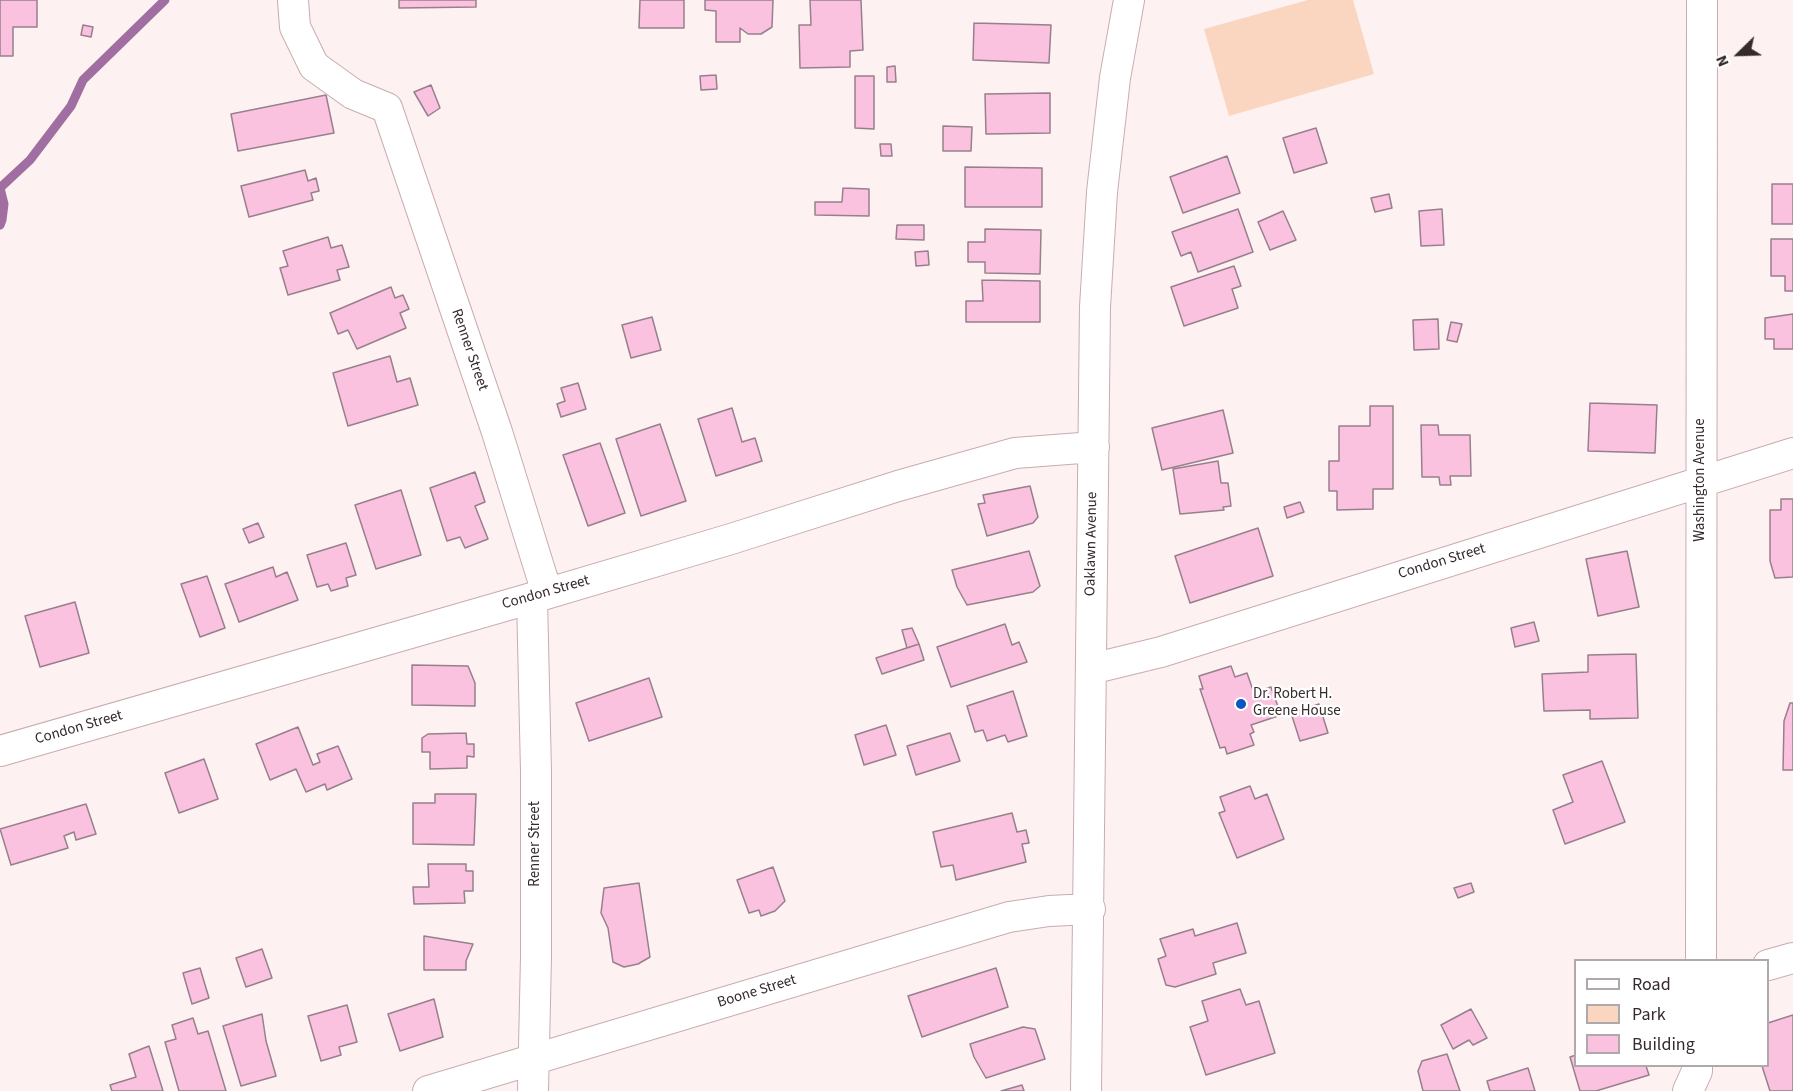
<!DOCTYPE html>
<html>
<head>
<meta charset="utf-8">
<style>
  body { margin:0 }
  #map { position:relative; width:1793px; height:1091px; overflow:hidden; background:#fdf1f2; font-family:"Source Sans 3",sans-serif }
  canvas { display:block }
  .legend { position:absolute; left:1574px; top:959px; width:195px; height:108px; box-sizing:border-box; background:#fff; border:2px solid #aeaaab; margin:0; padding:8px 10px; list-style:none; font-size:18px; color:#352a2c }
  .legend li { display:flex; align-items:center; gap:12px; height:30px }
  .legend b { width:30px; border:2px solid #aeaaab }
  .north { position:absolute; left:1709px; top:24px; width:60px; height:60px; -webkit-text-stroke:4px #fff; paint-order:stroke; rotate:247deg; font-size:16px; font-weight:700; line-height:24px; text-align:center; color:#352a2c }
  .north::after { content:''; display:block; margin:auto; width:21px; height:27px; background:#352a2c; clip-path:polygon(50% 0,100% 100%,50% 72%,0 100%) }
</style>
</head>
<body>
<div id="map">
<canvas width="1793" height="1091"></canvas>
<ul class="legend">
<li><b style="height:8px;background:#fff"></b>Road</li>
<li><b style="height:16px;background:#fad6c1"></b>Park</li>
<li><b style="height:16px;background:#fbc2e0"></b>Building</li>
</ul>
<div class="north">N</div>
</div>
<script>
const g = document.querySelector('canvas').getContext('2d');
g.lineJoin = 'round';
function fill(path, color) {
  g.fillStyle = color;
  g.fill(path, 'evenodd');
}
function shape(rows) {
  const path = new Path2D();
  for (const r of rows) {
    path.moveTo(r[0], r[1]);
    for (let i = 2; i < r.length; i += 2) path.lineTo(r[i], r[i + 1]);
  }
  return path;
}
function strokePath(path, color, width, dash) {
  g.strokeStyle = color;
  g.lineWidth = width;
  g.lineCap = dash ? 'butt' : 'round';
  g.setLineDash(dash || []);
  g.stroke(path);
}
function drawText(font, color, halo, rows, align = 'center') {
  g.font = font + ' "Source Sans 3",sans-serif';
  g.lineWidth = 4.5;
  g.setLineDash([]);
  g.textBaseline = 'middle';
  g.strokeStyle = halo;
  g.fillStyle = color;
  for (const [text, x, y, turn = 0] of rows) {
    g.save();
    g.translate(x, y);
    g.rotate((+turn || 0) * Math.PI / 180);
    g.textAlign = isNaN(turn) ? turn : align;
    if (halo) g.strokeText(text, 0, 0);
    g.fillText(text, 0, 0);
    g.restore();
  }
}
const green = shape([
  [1308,0,1353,0,1374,74,1229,116,1204,29]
]);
const stream = shape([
  [0,188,30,160,71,106,83,80,165,0],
  [0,225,2,220,4,204,0,188]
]);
const building = shape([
  [0,0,37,0,37,27,13,27,13,56,0,56,0,0],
  [399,0,476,0,476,7,399,8,399,0],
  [640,0,684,0,684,28,639,28,640,0],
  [705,0,773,0,772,27,761,34,748,34,740,28,740,42,716,42,716,11,705,10,705,0],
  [810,0,861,0,863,50,850,51,850,67,800,68,799,25,811,25,810,0],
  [974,23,1051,25,1049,63,973,60,974,23],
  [83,25,93,27,91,37,81,35,83,25],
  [895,66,896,82,887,82,887,67,895,66],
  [716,75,717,89,701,90,700,76,716,75],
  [855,76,874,76,874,129,855,128,855,76],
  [431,85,440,108,428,116,414,92,431,85],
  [1050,93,1050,133,986,134,985,94,1050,93],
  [326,95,334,133,238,151,231,114,326,95],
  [943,126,972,127,971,151,943,151,943,126],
  [1316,128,1327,163,1294,173,1283,138,1316,128],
  [880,144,891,144,892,156,881,156,880,144],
  [1227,156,1240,193,1183,213,1170,177,1227,156],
  [965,167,1042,168,1042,207,965,207,965,167],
  [305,170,308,181,316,178,319,191,311,193,313,200,249,217,241,186,305,170],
  [1772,184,1793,184,1793,224,1772,224,1772,184],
  [843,188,869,189,869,216,815,215,815,202,842,202,843,188],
  [1389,194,1392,208,1375,212,1371,198,1389,194],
  [1238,209,1253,252,1198,272,1191,252,1181,256,1172,232,1238,209],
  [1442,209,1444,245,1421,246,1419,211,1442,209],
  [1283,211,1296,240,1270,250,1258,222,1283,211],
  [897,225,924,225,924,240,896,239,897,225],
  [985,229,1041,230,1040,274,985,273,985,262,968,262,968,242,985,242,985,229],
  [328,237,331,248,342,245,349,267,337,270,340,280,288,295,280,268,288,266,283,251,328,237],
  [1771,239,1793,239,1793,291,1785,291,1785,276,1771,276,1771,239],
  [928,251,929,265,916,266,915,252,928,251],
  [1234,266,1241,286,1232,289,1238,308,1184,326,1171,287,1234,266],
  [982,280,1040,281,1040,322,966,322,966,301,983,301,982,280],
  [391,287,395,298,403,295,409,309,400,313,406,328,357,349,348,330,338,334,330,313,391,287],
  [1793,314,1793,349,1774,349,1774,339,1765,339,1765,318,1793,314],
  [652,317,661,350,631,358,622,325,652,317],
  [1438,319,1439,349,1414,350,1413,320,1438,319],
  [1451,322,1462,324,1457,342,1447,340,1451,322],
  [390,356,397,382,410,378,418,405,348,426,333,373,390,356],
  [578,383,586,409,561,417,557,404,565,401,561,388,578,383],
  [1590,403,1657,405,1655,453,1588,451,1590,403],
  [1370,406,1393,406,1393,489,1373,489,1373,509,1337,510,1337,491,1329,491,1329,461,1339,461,1339,426,1370,426,1370,406],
  [732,408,742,442,755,438,762,461,716,476,698,419,732,408],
  [1223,410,1233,453,1162,470,1152,428,1223,410],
  [660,424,686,501,641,516,616,439,660,424],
  [1421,425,1438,425,1439,435,1470,435,1471,476,1450,476,1451,485,1440,485,1439,477,1422,477,1421,425],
  [600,443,625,513,588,526,563,455,600,443],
  [1218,461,1221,483,1228,483,1231,506,1223,507,1224,510,1180,514,1173,469,1218,461],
  [475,472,485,502,475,506,488,539,465,548,460,537,447,541,430,488,475,472],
  [1030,486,1038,517,1033,523,987,536,978,504,985,503,983,495,1030,486],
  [401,490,421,555,376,569,355,505,401,490],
  [1781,499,1793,499,1793,577,1775,578,1770,561,1770,510,1781,510,1781,499],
  [1300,502,1304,512,1287,518,1284,507,1300,502],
  [258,523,264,537,249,543,243,529,258,523],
  [1258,528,1273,576,1190,603,1175,556,1258,528],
  [346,543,356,575,346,578,348,586,331,591,328,584,317,587,307,555,346,543],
  [1029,551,1040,586,1033,592,967,605,957,587,952,570,1029,551],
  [1627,551,1639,607,1598,616,1586,559,1627,551],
  [273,567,276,577,287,572,298,600,239,622,225,584,273,567],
  [207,576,225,628,200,637,181,584,207,576],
  [75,602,89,653,40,667,25,616,75,602],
  [1534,622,1539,641,1515,647,1511,628,1534,622],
  [1005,624,1012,645,1019,642,1027,662,951,687,937,647,1005,624],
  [912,628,919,644,907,648,902,630,912,628],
  [919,644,924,660,882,674,876,658,919,644],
  [1636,654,1638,718,1590,719,1590,710,1544,711,1542,674,1588,672,1588,655,1636,654],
  [412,665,468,666,475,683,475,706,412,705,412,665],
  [1231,666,1235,677,1247,673,1254,693,1271,687,1281,715,1251,725,1254,732,1250,734,1254,745,1227,754,1225,747,1220,748,1200,689,1203,689,1199,676,1231,666],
  [649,678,662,717,589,741,576,703,649,678],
  [1013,691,1027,736,1008,742,1005,735,987,741,983,730,975,732,967,706,1013,691],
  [1790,703,1793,703,1793,770,1783,770,1784,721,1790,703],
  [1319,704,1328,733,1300,741,1291,713,1319,704],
  [886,725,896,755,864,765,855,735,886,725],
  [298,727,313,765,320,762,317,754,338,746,352,779,327,790,325,784,306,792,296,769,270,780,256,744,298,727],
  [466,733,467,744,474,744,474,757,467,756,467,768,430,769,430,752,422,752,422,738,428,734,466,733],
  [950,733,960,761,916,775,907,746,950,733],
  [204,759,218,799,179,813,165,773,204,759],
  [1602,761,1625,822,1565,844,1553,810,1573,802,1563,775,1602,761],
  [1250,786,1255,799,1267,794,1284,839,1237,858,1219,813,1225,811,1220,797,1250,786],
  [435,794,476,794,474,845,413,844,413,803,435,803,435,794],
  [86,804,96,834,76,840,74,832,64,836,68,848,11,865,0,829,86,804],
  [1012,813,1017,832,1026,830,1029,843,1022,844,1026,862,956,880,953,865,941,867,933,832,1012,813],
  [428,864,466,864,466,871,473,871,473,891,464,891,465,903,414,904,413,887,429,887,428,864],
  [773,867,785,901,775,911,761,916,759,910,749,913,737,880,773,867],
  [639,883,650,957,638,964,624,967,613,962,608,928,601,913,604,888,639,883],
  [1471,883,1474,892,1458,898,1454,888,1471,883],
  [1237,923,1246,953,1213,963,1216,974,1175,987,1166,985,1158,959,1166,956,1160,939,1193,929,1195,936,1237,923],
  [424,936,473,944,466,961,466,970,424,970,424,936],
  [262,949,272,978,246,987,236,958,262,949],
  [200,968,209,998,192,1004,183,973,200,968],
  [996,968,1008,1007,922,1037,908,996,996,968],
  [1240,989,1246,1005,1259,1001,1275,1053,1206,1075,1190,1027,1208,1021,1202,1001,1240,989],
  [434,999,443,1037,400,1051,388,1014,434,999],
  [347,1005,357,1042,339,1047,341,1055,321,1061,308,1016,347,1005],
  [1471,1009,1487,1038,1473,1045,1469,1040,1453,1049,1441,1025,1471,1009],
  [262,1014,266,1041,276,1076,241,1086,223,1026,262,1014],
  [1793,1015,1793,1091,1770,1091,1762,1066,1768,1066,1768,1023,1793,1015],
  [193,1018,198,1034,208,1031,226,1091,179,1091,165,1042,176,1039,172,1025,193,1018],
  [1023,1027,1035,1029,1045,1059,986,1078,974,1057,970,1044,1023,1027],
  [149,1046,163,1091,112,1091,110,1085,136,1077,129,1054,149,1046],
  [1447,1054,1460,1091,1423,1091,1418,1071,1422,1061,1447,1054],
  [1576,1055,1576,1066,1646,1066,1649,1075,1596,1091,1580,1091,1570,1057,1576,1055],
  [1528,1068,1535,1091,1490,1091,1487,1081,1528,1068],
  [1022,1085,1024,1091,1001,1091,1022,1085]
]);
const minor = shape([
  [293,0,295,27,314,66,353,94,387,108,497,432,547,593],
  [532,598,536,772,536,957,533,1091],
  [1091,669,1161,652,1793,453],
  [0,751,532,598,731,539,898,486,1015,453,1094,447],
  [1701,960,1702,0],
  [1768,965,1793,958],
  [428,1091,1009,917,1049,911,1090,909],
  [1086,1091,1095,307,1102,192,1115,78,1129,0],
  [1688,1091,1697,1071,1697,1066]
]);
const markers = [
  [1241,704,6,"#0958c1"]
];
const streetNames = [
  ["Renner Street",469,350,71],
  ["Washington Avenue",1701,480,-90],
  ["Oaklawn Avenue",1092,544,-89],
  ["Condon Street",1442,562,-17],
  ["Condon Street",546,593,-16],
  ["Condon Street",79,728,-16],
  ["Renner Street",536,844,-90],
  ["Boone Street",757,992,-17]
];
const poiNames = [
  ["Dr. Robert H.",1253,695],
  ["Greene House",1253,712]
];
fill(green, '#fad6c1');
strokePath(stream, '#a06ea1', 9);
fill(building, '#fbc2e0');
strokePath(building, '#987f8c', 1.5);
strokePath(minor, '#c9acb0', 32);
strokePath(minor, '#fff', 30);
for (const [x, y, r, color] of markers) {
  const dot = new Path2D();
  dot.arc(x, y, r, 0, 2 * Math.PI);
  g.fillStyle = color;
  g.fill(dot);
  strokePath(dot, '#fff', 2);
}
drawText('15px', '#352a2c', '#fff', streetNames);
drawText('15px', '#352a2c', '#fff', poiNames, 'left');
</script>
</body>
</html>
